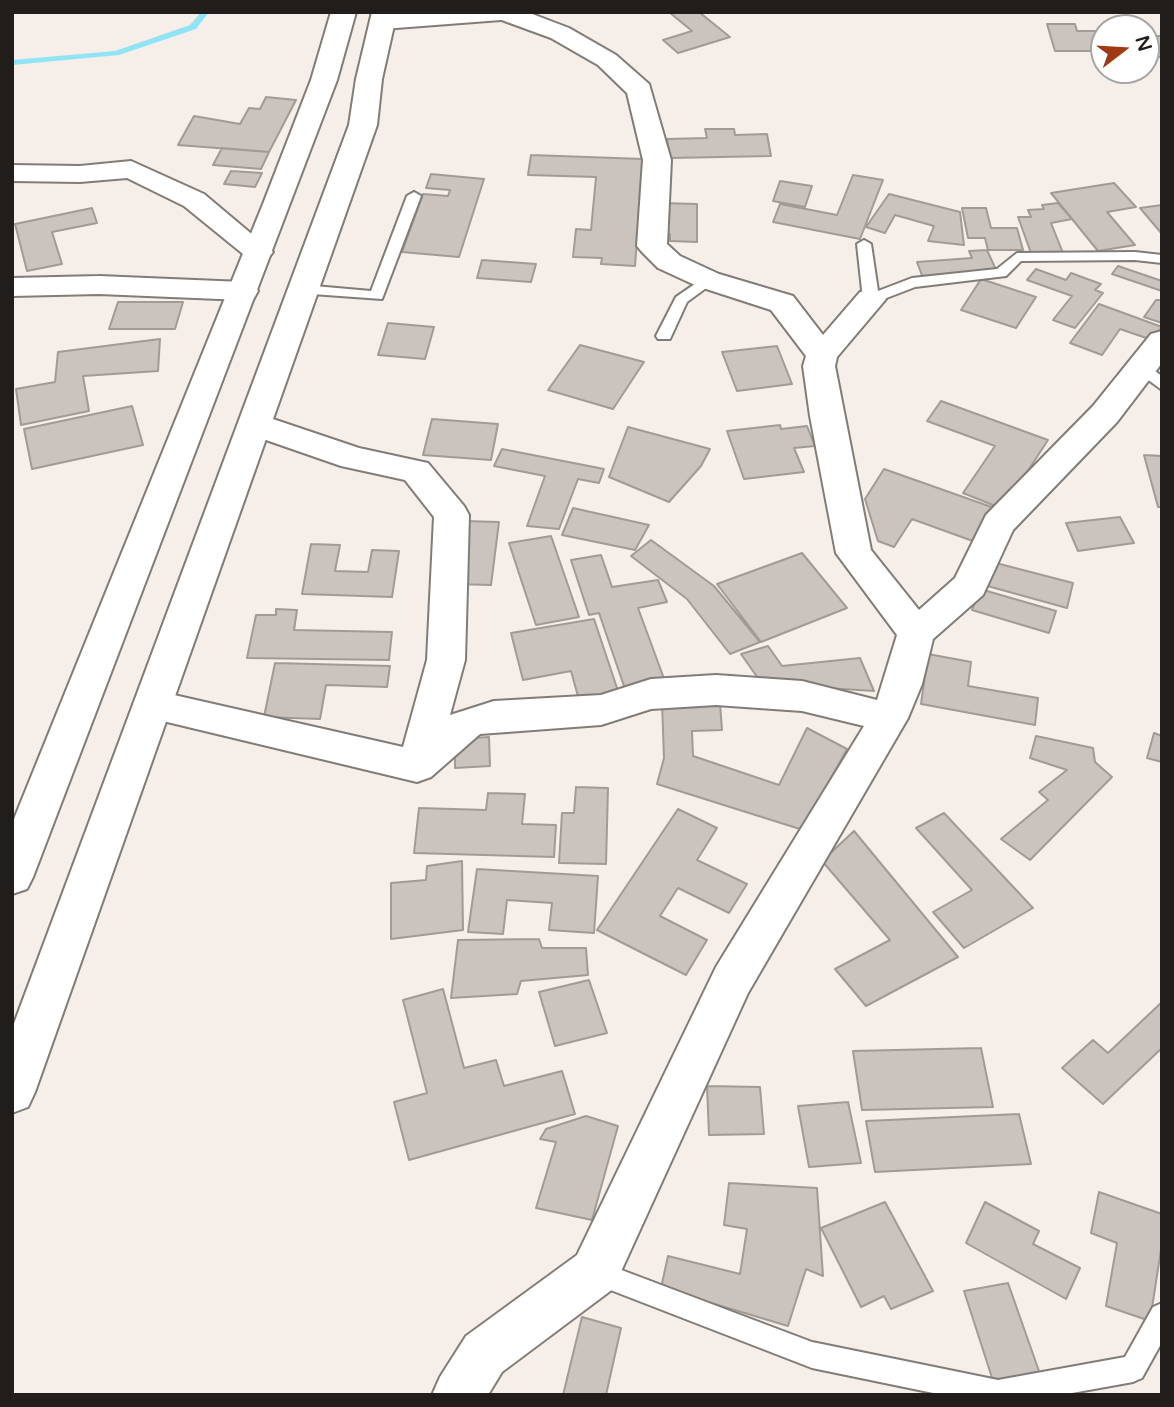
<!DOCTYPE html>
<html>
<head>
<meta charset="utf-8">
<style>
  body { margin:0 }
  #map { position:relative; width:1174px; height:1407px; overflow:hidden; background:#f5eee9; font-family:"Varela Round",sans-serif }
  canvas { display:block }
  .frame { position:absolute; inset:0; border:14px solid #201d1b; pointer-events:none }
  .north { position:absolute; left:1090px; top:14px; width:70px; height:70px; box-sizing:border-box; background:#fff; border:2px solid #a6a5a4; border-radius:50%; rotate:73deg; font-size:19px; font-weight:700; line-height:28px; text-align:center; color:#201d1b }
  .north::after { content:''; display:block; margin:auto; width:24px; height:32px; background:#a03914; clip-path:polygon(50% 0,100% 100%,50% 72%,0 100%) }
</style>
</head>
<body>
<div id="map">
<canvas width="1174" height="1407"></canvas>
<div class="frame"></div>
<div class="north">N</div>
</div>
<script>
const g = document.querySelector('canvas').getContext('2d');
g.lineJoin = 'round';
function shape(rows) {
  const path = new Path2D();
  for (const r of rows) {
    path.moveTo(r[0], r[1]);
    for (let i = 2; i < r.length; i += 2) path.lineTo(r[i], r[i + 1]);
  }
  return path;
}
function fill(path, color) {
  g.fillStyle = color;
  g.fill(path, 'evenodd');
}
function strokePath(path, color, width, dash) {
  g.strokeStyle = color;
  g.lineWidth = width;
  g.lineCap = dash ? 'butt' : 'round';
  g.setLineDash(dash || []);
  g.stroke(path);
}
const stream = shape([
  [201,12,209,12,196,29,119,55,12,65,12,60,115,51,190,25,201,12]
]);
const building = shape([
  [669,12,699,12,730,37,678,53,663,40,692,31,669,12],
  [1047,24,1075,24,1077,31,1104,31,1104,51,1055,51,1047,24],
  [1146,36,1162,36,1162,57,1146,57,1146,36],
  [266,97,296,100,269,152,178,145,194,116,240,124,249,108,260,109,266,97],
  [705,129,734,129,735,135,767,134,771,156,670,158,667,139,707,138,705,129],
  [222,148,269,152,261,169,213,165,222,148],
  [531,155,643,159,635,266,601,264,602,258,573,257,576,229,591,230,596,177,528,175,531,155],
  [231,171,262,173,255,187,224,184,231,171],
  [431,174,484,179,459,257,402,252,423,194,448,196,450,190,426,188,431,174],
  [853,175,883,180,860,239,773,222,780,204,837,215,853,175],
  [780,181,812,186,805,207,773,201,780,181],
  [1114,183,1136,207,1107,212,1135,245,1098,251,1051,193,1114,183],
  [889,194,960,212,964,245,928,241,934,226,895,215,885,233,866,227,889,194],
  [661,203,697,204,697,242,670,241,670,234,660,234,661,203],
  [1058,203,1072,219,1051,223,1063,253,1031,253,1018,217,1031,217,1028,210,1044,209,1042,205,1058,203],
  [1162,205,1162,234,1140,208,1162,205],
  [92,208,97,223,52,232,62,264,27,271,15,224,92,208],
  [962,208,986,208,991,228,1017,228,1023,250,988,250,985,238,968,238,962,208],
  [987,250,997,272,923,278,917,262,972,258,969,251,987,250],
  [482,260,536,264,531,282,477,278,482,260],
  [1118,266,1162,281,1162,291,1112,274,1118,266],
  [1036,269,1066,280,1071,273,1101,284,1095,290,1103,293,1075,328,1053,320,1072,296,1027,280,1036,269],
  [981,279,1036,297,1016,328,961,310,981,279],
  [1156,300,1162,300,1162,323,1144,317,1156,300],
  [118,302,183,302,175,329,109,329,118,302],
  [1099,304,1162,327,1152,340,1120,329,1102,355,1070,343,1099,304],
  [388,323,434,327,425,359,378,355,388,323],
  [160,339,158,371,83,376,89,411,21,425,16,389,55,382,58,352,160,339],
  [580,345,644,362,613,409,548,390,580,345],
  [777,346,792,384,737,391,722,352,777,346],
  [941,401,1048,440,1003,509,963,493,995,446,927,421,941,401],
  [132,406,143,445,32,469,24,429,132,406],
  [432,419,498,424,491,460,423,455,432,419],
  [780,425,781,429,807,426,815,446,794,448,804,472,744,479,727,431,780,425],
  [628,427,710,449,701,466,669,502,609,477,628,427],
  [502,449,604,469,599,483,578,479,559,529,527,526,545,476,494,466,502,449],
  [1144,455,1162,456,1162,507,1158,507,1144,455],
  [884,469,1000,510,981,544,912,519,894,547,878,541,865,499,884,469],
  [573,508,649,525,635,550,562,535,573,508],
  [1120,517,1134,543,1078,551,1066,523,1120,517],
  [463,521,499,522,491,585,453,584,463,521],
  [551,536,579,617,536,625,509,543,551,536],
  [651,540,714,586,760,642,730,654,687,599,631,556,651,540],
  [311,544,340,545,335,571,368,572,372,550,399,551,392,597,302,594,311,544],
  [802,553,847,608,761,642,717,584,802,553],
  [601,555,612,587,658,580,667,602,638,608,666,684,626,692,599,613,589,615,571,560,601,555],
  [992,562,1073,583,1067,608,984,585,992,562],
  [980,589,1056,611,1049,633,972,610,980,589],
  [276,609,297,610,294,630,392,632,389,660,247,658,256,615,276,615,276,609],
  [594,619,621,700,581,707,571,671,523,680,511,633,594,619],
  [768,646,782,666,860,658,874,691,762,684,741,654,768,646],
  [928,654,971,662,968,686,1038,698,1035,725,921,704,928,654],
  [275,663,390,666,387,687,326,685,320,719,264,717,275,663],
  [662,703,720,703,722,730,692,731,693,756,779,785,807,728,847,749,803,830,657,784,664,758,662,703],
  [1154,733,1162,736,1162,762,1147,758,1154,733],
  [1036,736,1093,748,1095,762,1112,777,1030,860,1001,839,1048,800,1039,792,1067,770,1030,758,1036,736],
  [489,737,490,766,455,768,455,739,489,737],
  [576,787,608,788,606,864,559,863,562,813,574,813,576,787],
  [488,793,525,794,522,824,556,825,554,857,414,853,419,808,486,810,488,793],
  [678,809,717,828,697,860,747,884,729,913,678,888,660,916,707,940,686,975,597,930,678,809],
  [944,813,1033,908,964,948,933,912,972,890,916,828,944,813],
  [854,831,958,957,866,1006,835,969,890,940,822,861,854,831],
  [462,861,463,930,391,939,391,883,426,880,427,866,462,861],
  [477,869,598,876,594,933,549,930,552,903,507,900,503,934,468,932,477,869],
  [539,939,542,948,586,948,588,975,521,981,517,994,451,998,458,940,539,939],
  [589,980,607,1033,555,1046,539,992,589,980],
  [443,989,464,1068,496,1060,504,1086,562,1071,575,1114,409,1160,394,1102,427,1093,403,1000,443,989],
  [1162,1002,1162,1048,1103,1104,1062,1068,1093,1040,1108,1053,1162,1002],
  [981,1048,993,1107,862,1110,853,1051,981,1048],
  [707,1086,760,1087,764,1134,709,1135,707,1086],
  [848,1102,861,1163,809,1167,798,1106,848,1102],
  [1019,1114,1031,1164,875,1172,866,1121,1019,1114],
  [586,1116,618,1126,592,1220,536,1208,556,1142,540,1139,546,1129,586,1116],
  [729,1183,817,1188,823,1276,806,1269,788,1326,661,1288,668,1256,740,1274,747,1229,724,1225,729,1183],
  [1099,1192,1162,1214,1162,1243,1150,1321,1106,1306,1117,1243,1091,1233,1099,1192],
  [885,1202,933,1291,891,1309,884,1296,861,1307,821,1228,885,1202],
  [985,1202,1039,1231,1033,1244,1080,1268,1066,1299,966,1243,985,1202],
  [1008,1283,1040,1374,994,1384,964,1291,1008,1283],
  [582,1317,621,1328,606,1395,563,1395,582,1317]
]);
const lane = shape([
  [414,192,421,196,382,299,298,293,295,290,303,285,371,291,407,196,414,192],
  [864,240,871,244,878,291,912,278,997,269,1017,253,1135,252,1162,255,1162,263,1135,260,1021,261,1006,276,915,287,871,304,863,299,857,244,864,240],
  [708,275,713,277,713,283,687,302,670,339,658,339,656,336,676,297,708,275],
  [1142,362,1162,376,1162,390,1136,371,1134,367,1142,362],
  [595,1260,812,1342,998,1380,1125,1357,1153,1307,1162,1303,1162,1342,1142,1378,1133,1382,1061,1395,943,1395,812,1368,595,1284,586,1281,583,1272,586,1263,595,1260]
]);
const street = shape([
  [497,12,527,12,569,28,616,55,649,84,671,160,667,244,680,256,719,274,793,296,823,335,860,292,871,290,882,292,886,299,837,357,835,366,871,550,919,610,955,578,986,515,1093,406,1151,334,1162,331,1162,363,1117,422,1013,530,983,595,933,639,922,684,908,718,748,993,613,1289,502,1372,488,1395,432,1395,440,1377,466,1336,577,1255,716,967,864,726,802,711,716,705,651,709,601,725,480,734,431,777,417,782,138,715,133,705,138,695,152,690,403,747,427,660,434,517,405,480,341,466,243,432,238,424,243,416,255,413,359,448,428,463,464,506,469,515,465,660,450,715,494,701,601,695,651,679,716,675,802,681,877,700,897,635,836,553,810,416,803,366,806,356,771,310,697,286,658,268,642,252,637,246,643,160,627,93,598,65,551,38,499,19,497,12],
  [131,161,204,194,273,252,268,258,258,261,248,258,184,206,127,178,80,182,12,181,12,165,80,166,131,161],
  [99,276,243,282,254,284,258,291,254,298,243,300,99,294,12,296,12,278,99,276]
]);
const secondary = shape([
  [526,12,523,17,514,19,383,29,374,26,370,21,374,16,401,12,526,12]
]);
const primary = shape([
  [331,12,356,12,337,80,33,877,27,889,12,894,12,824,263,204,311,80,331,12],
  [372,12,397,12,382,79,377,125,35,1092,28,1107,12,1113,12,1029,349,125,356,79,372,12]
]);
fill(stream, '#91e4f5');
fill(building, '#cac3be');
strokePath(building, '#a19b96', 2);
strokePath(lane, '#827c77', 4);
strokePath(street, '#827c77', 4);
strokePath(secondary, '#827c77', 4);
strokePath(primary, '#827c77', 4);
fill(lane, '#fff');
fill(street, '#fff');
fill(secondary, '#fff');
fill(primary, '#fff');
</script>
</body>
</html>
